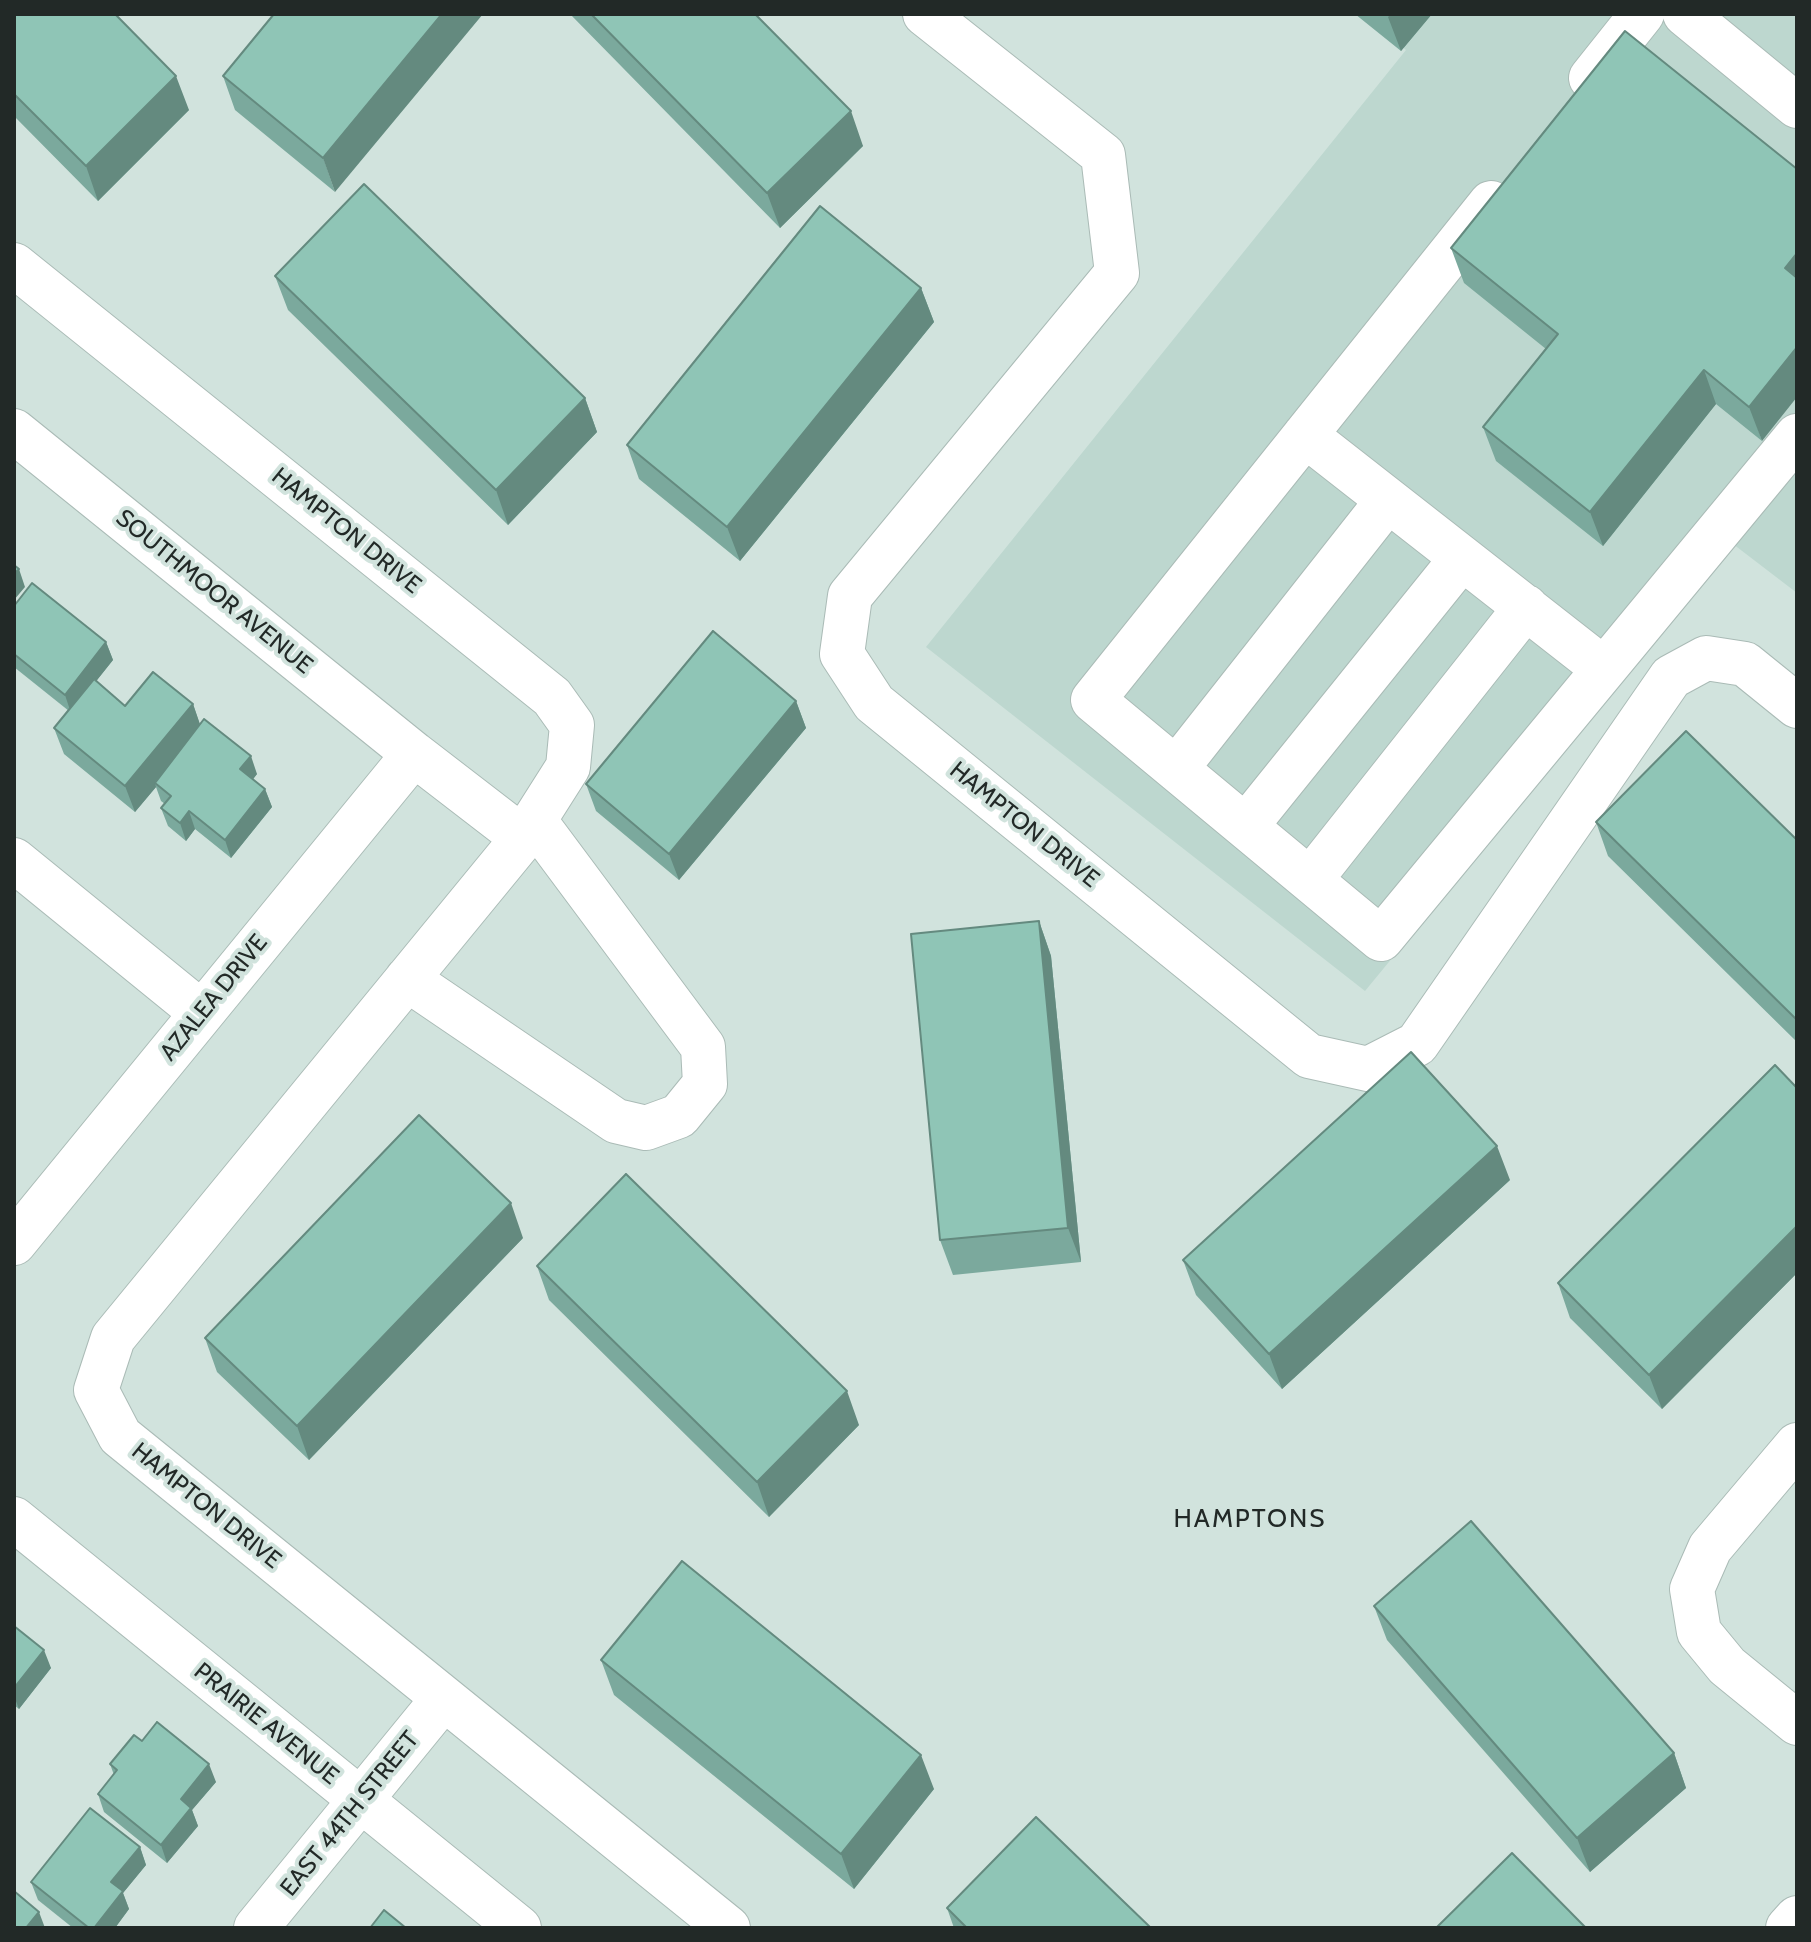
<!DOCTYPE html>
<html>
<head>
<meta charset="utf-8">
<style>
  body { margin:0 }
  #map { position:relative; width:1811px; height:1942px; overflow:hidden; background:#d1e3dd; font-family:Cabin,sans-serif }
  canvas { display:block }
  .frame { position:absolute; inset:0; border:16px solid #222927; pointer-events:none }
</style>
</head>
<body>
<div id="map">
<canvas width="1811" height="1942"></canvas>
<div class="frame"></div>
</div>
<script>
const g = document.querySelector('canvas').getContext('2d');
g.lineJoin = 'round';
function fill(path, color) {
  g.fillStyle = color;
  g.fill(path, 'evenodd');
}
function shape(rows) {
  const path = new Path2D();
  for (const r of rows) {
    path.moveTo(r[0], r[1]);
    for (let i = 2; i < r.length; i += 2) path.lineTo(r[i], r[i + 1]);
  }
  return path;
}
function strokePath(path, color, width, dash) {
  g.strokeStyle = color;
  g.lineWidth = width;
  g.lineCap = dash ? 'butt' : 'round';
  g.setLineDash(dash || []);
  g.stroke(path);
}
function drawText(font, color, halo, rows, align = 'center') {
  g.font = font + ' Cabin,sans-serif';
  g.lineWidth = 8;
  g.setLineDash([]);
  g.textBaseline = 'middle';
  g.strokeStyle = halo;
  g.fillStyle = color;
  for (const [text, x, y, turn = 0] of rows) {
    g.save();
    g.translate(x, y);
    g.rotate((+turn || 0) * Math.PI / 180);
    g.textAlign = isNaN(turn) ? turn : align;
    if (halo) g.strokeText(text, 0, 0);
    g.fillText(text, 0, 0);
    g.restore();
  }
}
const built = shape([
  [1363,14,1797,14,1797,593,1733,544,1365,991,926,647,1406,50]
]);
const minor = shape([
  [925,14,1103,155,1117,273,850,596,842,654,874,703,1309,1056,1368,1069,1417,1044,1671,677,1706,658,1745,664,1797,706],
  [1685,14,1797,106],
  [1591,78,1642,14],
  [1491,203,1093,700,1381,939,1797,436],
  [14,265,552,697,572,725,568,767,523,838,113,1338,96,1390,120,1436,728,1928],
  [14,431,414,754,523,838],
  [1305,435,1604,669],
  [1176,769,1388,500],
  [1246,826,1462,558],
  [14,860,202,1013],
  [1310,880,1526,607],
  [407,979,616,1121,646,1128,679,1116,705,1084,703,1047,534,820],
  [14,1243,414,754],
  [1797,1445,1710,1548,1692,1589,1699,1632,1727,1666,1797,1723],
  [14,1519,519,1928],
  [256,1928,443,1699],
  [1788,1928,1797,1918]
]);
const wall = shape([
  [14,14,189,110,98,201,14,116],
  [274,14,335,192,235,110,223,76],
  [570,14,755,14,863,146,780,228],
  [1355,14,1432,14,1401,51],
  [1625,31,1762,441,1716,404,1603,546,1496,461,1483,427,1546,349,1464,283,1451,248],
  [275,276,585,398,597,432,508,525,288,310],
  [921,288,934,322,740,561,639,479,627,445],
  [14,606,106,642,113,660,96,681,125,706,193,704,200,725,257,774,253,779,265,789,272,807,231,858,195,829,186,841,168,826,161,808,165,804,161,801,156,787,135,812,64,754,54,728,69,711,14,667],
  [796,701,806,728,679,880,596,811,586,784],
  [1596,822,1797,840,1797,1042,1608,856],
  [1039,921,1051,956,1081,1262,953,1275,940,1240],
  [1797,1088,1797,1273,1662,1409,1570,1318,1558,1283],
  [1510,1180,1282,1389,1196,1295,1183,1260],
  [523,1238,309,1460,217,1372,205,1338],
  [537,1266,859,1425,769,1517,549,1300],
  [1374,1606,1674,1753,1686,1788,1590,1872,1387,1640],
  [14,1626,51,1668,19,1709,14,1705],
  [601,1660,934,1789,854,1889,614,1695],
  [142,1741,216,1782,192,1810,198,1826,167,1863,104,1812,98,1794,114,1775,110,1764],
  [140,1847,146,1865,123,1893,129,1909,115,1928,73,1928,38,1900,31,1882],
  [947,1908,1151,1928,954,1928]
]);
const shadedWall = shape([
  [442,14,483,14,335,192,323,158],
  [1391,14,1432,14,1401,51,1388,17],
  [176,76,189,110,98,201,86,166],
  [851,111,863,146,780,228,767,193],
  [1797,253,1797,302,1785,268],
  [921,288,934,322,740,561,727,527],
  [1797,347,1797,397,1762,441,1749,407],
  [1704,370,1716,404,1603,546,1590,512],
  [585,398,597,432,508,525,496,490],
  [19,569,25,587,14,600,14,574],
  [106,642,113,660,71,713,65,695],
  [796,701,806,728,679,880,669,854],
  [193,704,202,730,155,783,156,787,135,812,125,786],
  [251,756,257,774,247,787,240,769],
  [265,789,272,807,231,858,225,840],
  [189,811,195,829,186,841,180,823],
  [1039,921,1051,956,1081,1262,1068,1228],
  [1497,1146,1510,1180,1282,1389,1269,1354],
  [511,1203,523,1238,309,1460,297,1426],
  [1797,1226,1797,1273,1662,1409,1649,1375],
  [847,1391,859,1425,769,1517,757,1482],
  [44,1650,51,1668,19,1709,14,1696,14,1688],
  [1674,1753,1686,1788,1590,1872,1577,1838],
  [921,1755,934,1789,854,1889,841,1854],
  [209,1764,216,1782,192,1810,198,1826,167,1863,161,1845,181,1799],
  [140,1847,146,1865,123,1893,129,1909,115,1928,94,1928,111,1882],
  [39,1912,45,1928,26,1928]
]);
const building = shape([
  [14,14,115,14,176,76,86,166,14,94,14,14],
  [274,14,442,14,323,158,223,76,274,14],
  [591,14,755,14,851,111,767,193,591,14],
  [1625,31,1797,169,1797,253,1785,268,1797,278,1797,347,1749,407,1704,370,1590,512,1483,427,1558,334,1451,248,1625,31],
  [364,184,585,398,496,490,275,276,364,184],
  [820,206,921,288,727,527,627,445,820,206],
  [14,565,19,569,14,574,14,565],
  [32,583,106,642,65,695,14,654,14,606,32,583],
  [713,631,796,701,669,854,586,784,713,631],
  [153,672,193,704,125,786,54,728,94,679,125,706,153,672],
  [204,719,251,756,240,769,265,789,225,840,189,811,180,823,161,808,171,796,155,783,204,719],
  [1686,731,1797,840,1797,1020,1596,822,1686,731],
  [1039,921,1068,1228,940,1240,911,934,1039,921],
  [1411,1052,1497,1146,1269,1354,1183,1260,1411,1052],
  [1775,1065,1797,1088,1797,1226,1649,1375,1558,1283,1775,1065],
  [419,1115,511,1203,297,1426,205,1338,419,1115],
  [626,1174,847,1391,757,1482,537,1266,626,1174],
  [1471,1521,1674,1753,1577,1838,1374,1606,1471,1521],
  [682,1561,921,1755,841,1854,601,1660,682,1561],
  [14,1626,44,1650,14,1688,14,1626],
  [157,1722,209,1764,181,1799,191,1808,161,1845,98,1794,117,1770,110,1764,134,1735,142,1741,157,1722],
  [90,1808,140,1847,111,1882,123,1891,94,1928,89,1928,31,1882,90,1808],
  [1036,1817,1151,1928,967,1928,947,1908,1036,1817],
  [1512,1853,1586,1928,1436,1928,1512,1853],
  [14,1891,39,1912,26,1928,14,1928,14,1891],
  [384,1910,406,1928,370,1928,384,1910]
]);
const streetNames = [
  ["HAMPTON DRIVE",346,531,39],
  ["SOUTHMOOR AVENUE",214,592,39],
  ["HAMPTON DRIVE",1024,825,39],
  ["AZALEA DRIVE",214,998,-51],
  ["HAMPTON DRIVE",206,1506,39],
  ["PRAIRIE AVENUE",266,1724,39],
  ["EAST 44TH STREET",350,1814,-51]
];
const neighbourhoodNames = [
  ["HAMPTONS",1250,1519]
];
fill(built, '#bdd7cf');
strokePath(minor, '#aabbb6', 46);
strokePath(minor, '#fff', 44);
fill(wall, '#7ba99d');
fill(shadedWall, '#648a7f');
fill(building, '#8fc5b6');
strokePath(building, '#648a7f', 2);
drawText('24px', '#222927', '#d1e3dd', streetNames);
g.letterSpacing = '2px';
drawText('26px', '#222927', '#d1e3dd', neighbourhoodNames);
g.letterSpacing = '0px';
</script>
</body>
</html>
